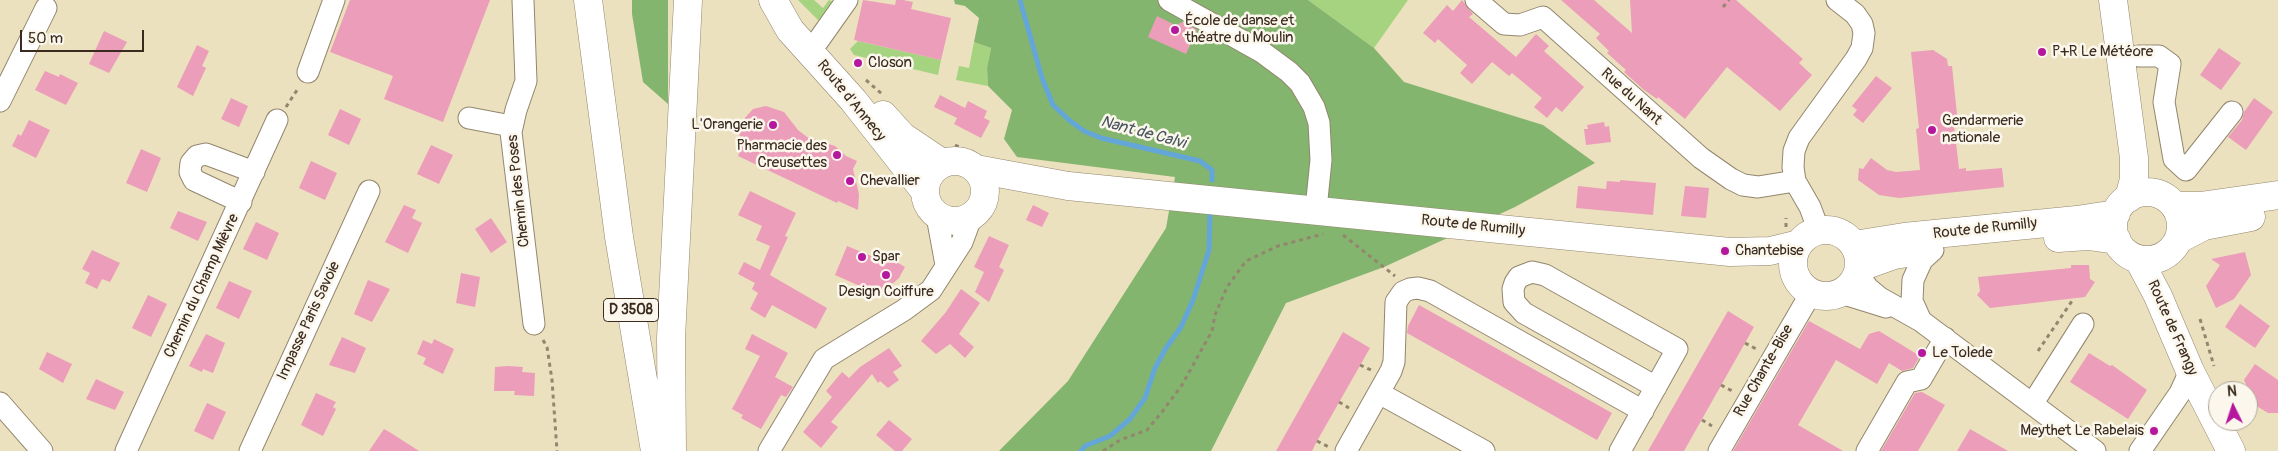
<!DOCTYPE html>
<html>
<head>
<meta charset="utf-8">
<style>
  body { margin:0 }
  #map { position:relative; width:2278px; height:451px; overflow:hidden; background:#ebe1be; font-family:Pangolin,sans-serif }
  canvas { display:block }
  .north { position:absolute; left:2208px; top:381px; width:50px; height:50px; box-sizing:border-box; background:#fbf7ec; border:1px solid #aea59a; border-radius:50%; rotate:356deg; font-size:14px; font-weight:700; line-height:20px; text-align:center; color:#3b2a1e }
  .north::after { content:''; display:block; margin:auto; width:18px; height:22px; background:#b5179e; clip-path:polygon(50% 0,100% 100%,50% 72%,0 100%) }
  .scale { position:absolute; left:20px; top:30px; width:124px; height:22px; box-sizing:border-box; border:2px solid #3b2a1e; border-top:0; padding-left:6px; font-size:15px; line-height:18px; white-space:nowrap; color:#3b2a1e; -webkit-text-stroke:4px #fbf7ec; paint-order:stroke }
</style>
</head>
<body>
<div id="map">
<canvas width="2278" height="451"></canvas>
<div class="north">N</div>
<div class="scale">50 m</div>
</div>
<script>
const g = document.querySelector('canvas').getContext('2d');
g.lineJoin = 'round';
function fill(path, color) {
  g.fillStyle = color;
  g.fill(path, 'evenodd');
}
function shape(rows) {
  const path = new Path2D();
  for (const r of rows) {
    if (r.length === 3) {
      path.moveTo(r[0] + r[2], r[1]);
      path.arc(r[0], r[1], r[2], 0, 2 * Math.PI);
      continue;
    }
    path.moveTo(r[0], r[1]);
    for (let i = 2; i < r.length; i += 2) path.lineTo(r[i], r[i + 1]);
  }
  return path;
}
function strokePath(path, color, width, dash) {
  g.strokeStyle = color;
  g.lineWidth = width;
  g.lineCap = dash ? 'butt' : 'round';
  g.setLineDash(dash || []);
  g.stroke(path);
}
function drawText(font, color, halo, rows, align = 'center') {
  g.font = font + ' Pangolin,sans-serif';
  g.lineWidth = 5;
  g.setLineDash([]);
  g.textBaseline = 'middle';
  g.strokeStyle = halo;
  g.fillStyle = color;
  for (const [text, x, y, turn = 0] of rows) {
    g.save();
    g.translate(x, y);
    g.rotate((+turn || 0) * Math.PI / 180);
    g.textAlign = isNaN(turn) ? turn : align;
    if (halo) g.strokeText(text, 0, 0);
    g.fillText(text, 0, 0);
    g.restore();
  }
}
const green = shape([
  [798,0,814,0,823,8,829,0,834,2,820,22],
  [1308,0,1408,0,1374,48],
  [858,41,941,60,938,75,854,55,850,49],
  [974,42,991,48,987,68,988,86,956,80,959,66,969,68]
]);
const forest = shape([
  [632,0,668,0,668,104,643,82,632,14],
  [954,0,1308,0,1374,48,1404,82,1543,125,1595,163,1515,207,1384,267,1286,303,1211,451,999,451,1068,381,1166,228,1175,177,1017,157,1004,139,1012,110,988,86,987,68,991,48,974,42,979,18,965,6,955,4]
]);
const stream = shape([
  [1020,0,1042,78,1053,105,1069,120,1084,131,1101,138,1200,161,1212,170,1212,180],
  [1081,451,1085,446,1110,436,1130,419,1145,398,1155,368,1166,348,1181,327,1193,300,1209,250,1210,213]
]);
const building = shape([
  [350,0,490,0,443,122,384,99,393,76,330,52],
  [863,0,895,5,896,0,903,0,913,2,911,9,951,18,941,60,854,40],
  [1462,0,1473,14,1469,17,1516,57,1536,34,1549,46,1544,51,1584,87,1562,112,1556,107,1547,118,1534,107,1542,98,1512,73,1509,76,1492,62,1472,84,1460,73,1467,65,1438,39,1435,43,1423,33,1447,5,1453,11],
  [1561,0,1594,0,1632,33,1630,0,1736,0,1803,59,1799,63,1812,75,1780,111,1727,67,1685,119,1658,97,1657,99,1644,90,1624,72,1626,70,1607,53,1609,51,1596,38,1600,34],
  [1157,16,1175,25,1183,22,1197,30,1186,54,1148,37],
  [104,31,127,42,109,73,89,64],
  [197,45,209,51,202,66,206,68,193,96,177,87],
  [2219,48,2241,63,2221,90,2200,75],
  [1933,50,1947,59,1948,66,1952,66,1958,124,1954,125,1959,169,1966,168,1966,171,2002,168,2004,187,1899,198,1879,195,1858,180,1859,168,1863,169,1871,158,1887,170,1896,172,1920,170,1916,129,1919,128,1911,52],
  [45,71,59,77,60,74,78,83,66,105,35,90],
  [1876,76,1892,88,1863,123,1853,115,1857,110,1852,106],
  [940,95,965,108,968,101,987,111,984,118,990,121,981,138,954,124,957,118,934,107],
  [231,98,248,106,239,127,221,119],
  [2254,98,2273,112,2246,150,2228,137,2242,120,2244,112],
  [766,106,784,112,798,130,807,137,835,146,846,156,857,161,853,169,859,194,858,210,838,201,837,203,738,156,742,146,739,133,743,120,753,109],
  [340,109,361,119,349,145,328,135],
  [29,120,50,130,36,158,12,146,18,134,21,136],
  [1604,122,1605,127,1609,126,1611,142,1586,145,1584,129,1588,129,1587,125],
  [431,145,453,155,439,184,417,174],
  [141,149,161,158,147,192,126,183],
  [311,161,337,173,325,200,299,188],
  [1620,180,1656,183,1653,215,1576,208,1578,186,1606,189,1607,181,1620,182],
  [1685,186,1709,188,1706,218,1681,216],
  [750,191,796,213,785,236,788,237,770,275,827,308,816,329,772,305,765,318,750,309,758,293,752,289,755,283,738,274,744,262,760,270,770,246,756,240,762,226,738,215],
  [404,205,416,210,412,218,422,223,408,253,385,242],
  [1033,205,1049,213,1042,227,1026,220],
  [178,211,207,222,198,241,170,228],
  [491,218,507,242,491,253,475,229],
  [256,222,279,233,267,260,243,249],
  [989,236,1009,245,999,267,1004,270,989,302,975,292,984,272,974,267],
  [847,246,881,260,883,254,905,267,899,278,880,295,835,275],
  [92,250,120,263,110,282,102,279,97,289,85,283,90,273,82,269],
  [2245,252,2251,275,2234,299,2216,308,2206,286,2220,265,2211,259],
  [2071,265,2089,265,2090,279,2095,282,2085,297,1990,308,1977,295,1980,291,1978,277,2071,268],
  [461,273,480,277,475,307,456,303],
  [368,280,390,289,372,322,354,314],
  [229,281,252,291,239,319,216,308],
  [961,289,980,303,959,334,974,347,965,358,950,344,936,354,921,341,946,312],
  [148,295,167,304,151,337,132,328],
  [2240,304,2270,326,2255,348,2225,327],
  [1419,305,1612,413,1597,440,1407,333,1408,326],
  [1728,311,1754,327,1684,451,1648,451],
  [1809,321,1860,349,1869,334,1879,331,1920,356,1913,368,1902,371,1889,363,1877,384,1836,360,1798,425,1843,451,1733,451],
  [1343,332,1370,348,1317,441,1312,451,1276,451],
  [206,334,225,343,213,373,203,369,202,372,189,366],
  [752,334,788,353,775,377,793,387,786,397,781,395,761,429,741,418,743,415,732,409,760,356,745,349],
  [342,337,366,348,355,373,329,365],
  [434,339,454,349,443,374,423,364,426,358,417,354,423,340,432,344],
  [889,348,902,366,893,372,899,380,888,388,880,381,878,383,872,374,831,422,838,427,821,448,803,432,832,397,826,391,842,372,849,378,860,367],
  [47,352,72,364,63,383,39,369],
  [2089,353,2110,366,2112,365,2147,390,2128,419,2070,382],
  [2255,364,2278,380,2278,413,2268,413,2255,405,2244,380],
  [508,366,523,367,522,372,535,373,534,396,514,395,515,391,494,391,495,367],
  [96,379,124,392,115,410,86,399],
  [1922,392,1945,405,1918,451,1881,451,1915,393],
  [316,393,336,402,333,407,336,409,323,436,301,425],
  [207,403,226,412,213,440,194,431],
  [889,420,912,439,902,451,895,451,876,435],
  [384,429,391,433,419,451,369,451],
  [1970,429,2008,451,1957,451]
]);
const path = shape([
  [1723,7,1729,0],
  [866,80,882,94],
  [286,107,299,87],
  [955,145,968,151],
  [1786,227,1786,218],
  [1343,235,1395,276],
  [2200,319,2214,366],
  [543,340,547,347,552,380,557,451],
  [1745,343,1758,350],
  [2038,351,2072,301],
  [1360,365,1371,370],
  [1721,385,1734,392],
  [1339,402,1349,408],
  [1702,420,1712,426],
  [1317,441,1329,447],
  [1103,451,1120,440,1147,430,1162,412,1182,385,1212,331,1215,315,1227,287,1246,261,1278,246,1323,234]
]);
const minor = shape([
  [523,0,526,81,516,110,511,132,534,324],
  [1169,0,1262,52,1289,72,1300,83,1314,107,1319,123,1321,160,1316,209],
  [1476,0,1504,24,1520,25,1543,17,1701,158,1731,179,1743,185,1758,187,1795,181],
  [818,41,847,0],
  [2139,56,2159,56,2170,64,2164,102,2174,159,2186,170,2232,112],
  [308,72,334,0],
  [0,101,46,8],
  [469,118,511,126],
  [241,202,194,180,190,172,191,163,197,156,206,154,254,172],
  [937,216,946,265],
  [1819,231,1810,207,1795,181,1793,167,1794,151,1799,138,1856,59,1862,48,1864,33,1862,24,1855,14,1837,0],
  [1858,274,1868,288,1880,298,1921,321,2095,451],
  [1841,293,1886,307],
  [1921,321,1912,301,1913,280,1922,260,1933,250],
  [1379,393,1484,451],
  [0,403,42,451],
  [2033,403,2083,324],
  [126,451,277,120],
  [250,451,369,191],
  [769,451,824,359,904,310,931,290,962,242,972,215],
  [1346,451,1391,371,1394,362,1396,302,1403,292,1410,289,1418,288,1430,291,1643,411],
  [1620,451,1677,349,1545,275,1532,272,1519,277,1515,283,1513,289,1514,302,1524,313,1656,387],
  [1719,451,1811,293],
  [1867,451,1907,382,1921,379,1945,338],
  [2140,451,2180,393,2190,371]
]);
const major = shape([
  [773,0,790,30,853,100,924,190],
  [2113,0,2134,158,2134,179,2129,198],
  [883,115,902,136,942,163],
  [955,191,30],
  [976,169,1068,186,1730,252,1770,251,1799,244],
  [2147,226,34],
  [2175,206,2200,206,2278,195],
  [1826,263,33],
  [2058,238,2088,236,2117,240],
  [2179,239,2204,226,2251,217],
  [1854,245,1904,237,2077,220,2116,214],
  [2139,260,2158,296,2190,371,2231,451],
  [1860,267,1894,255,1908,253]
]);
const highway = shape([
  [588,0,619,237,655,451],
  [672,451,671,338,688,0]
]);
const markers = [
  [1175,30,5,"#b5179e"],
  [2042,52,5,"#b5179e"],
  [858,63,5,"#b5179e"],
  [773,125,5,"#b5179e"],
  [1932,130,5,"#b5179e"],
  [837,155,5,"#b5179e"],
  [850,181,5,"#b5179e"],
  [1725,251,5,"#b5179e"],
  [862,257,5,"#b5179e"],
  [886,275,5,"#b5179e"],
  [1922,353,5,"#b5179e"],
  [2154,431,5,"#b5179e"]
];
const shields = [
  [631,310,55]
];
const shieldNames = [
  ["D 3508",631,310]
];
const poiNames = [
  ["École de danse et",1185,21],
  ["théatre du Moulin",1185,38],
  ["P+R Le Météore",2052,52],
  ["Closon",868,63],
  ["Gendarmerie",1942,121],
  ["nationale",1942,138],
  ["L'Orangerie",763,125,"right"],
  ["Pharmacie des",827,146,"right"],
  ["Creusettes",827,163,"right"],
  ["Chevallier",860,181],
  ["Chantebise",1735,251],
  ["Spar",872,257],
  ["Design Coiffure",886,292,"center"],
  ["Le Tolede",1932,353],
  ["Meythet Le Rabelais",2144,431,"right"]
];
const streetNames = [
  ["Rue du Nant",1631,97,42],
  ["Route d'Annecy",851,101,51],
  ["Chemin des Poses",519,191,-96],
  ["Route de Rumilly",1473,226,6],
  ["Route de Rumilly",1985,229,-6],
  ["Chemin du Champ Mièvre",202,286,-65],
  ["Impasse Paris Savoie",309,321,-65],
  ["Route de Frangy",2172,328,66],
  ["Rue Chante-Bise",1764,371,-60]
];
const waterNames = [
  ["Nant de Calvi",1143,133,15]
];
fill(green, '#a6d37f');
fill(forest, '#84b56e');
strokePath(stream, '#63a6d7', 5);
fill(building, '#ec9db9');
strokePath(minor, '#93866e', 23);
strokePath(major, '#93866e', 29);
strokePath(highway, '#93866e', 29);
strokePath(path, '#93866e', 3, [4, 4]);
strokePath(minor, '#fff', 21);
strokePath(major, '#fff', 28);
strokePath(highway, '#fff', 28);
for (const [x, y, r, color] of markers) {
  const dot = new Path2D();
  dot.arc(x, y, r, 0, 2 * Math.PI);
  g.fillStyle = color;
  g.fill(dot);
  strokePath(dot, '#fbf7ec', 2);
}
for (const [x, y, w] of shields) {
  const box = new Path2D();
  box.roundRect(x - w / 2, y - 11.5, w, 23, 4);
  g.fillStyle = '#fbf7ec';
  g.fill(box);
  strokePath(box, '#3b2a1e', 1);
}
drawText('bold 14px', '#3b2a1e', null, shieldNames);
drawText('15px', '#3b2a1e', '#fbf7ec', poiNames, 'left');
drawText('15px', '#3b2a1e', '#fbf7ec', streetNames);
drawText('italic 16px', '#49555f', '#fbf7ec', waterNames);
</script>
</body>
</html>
